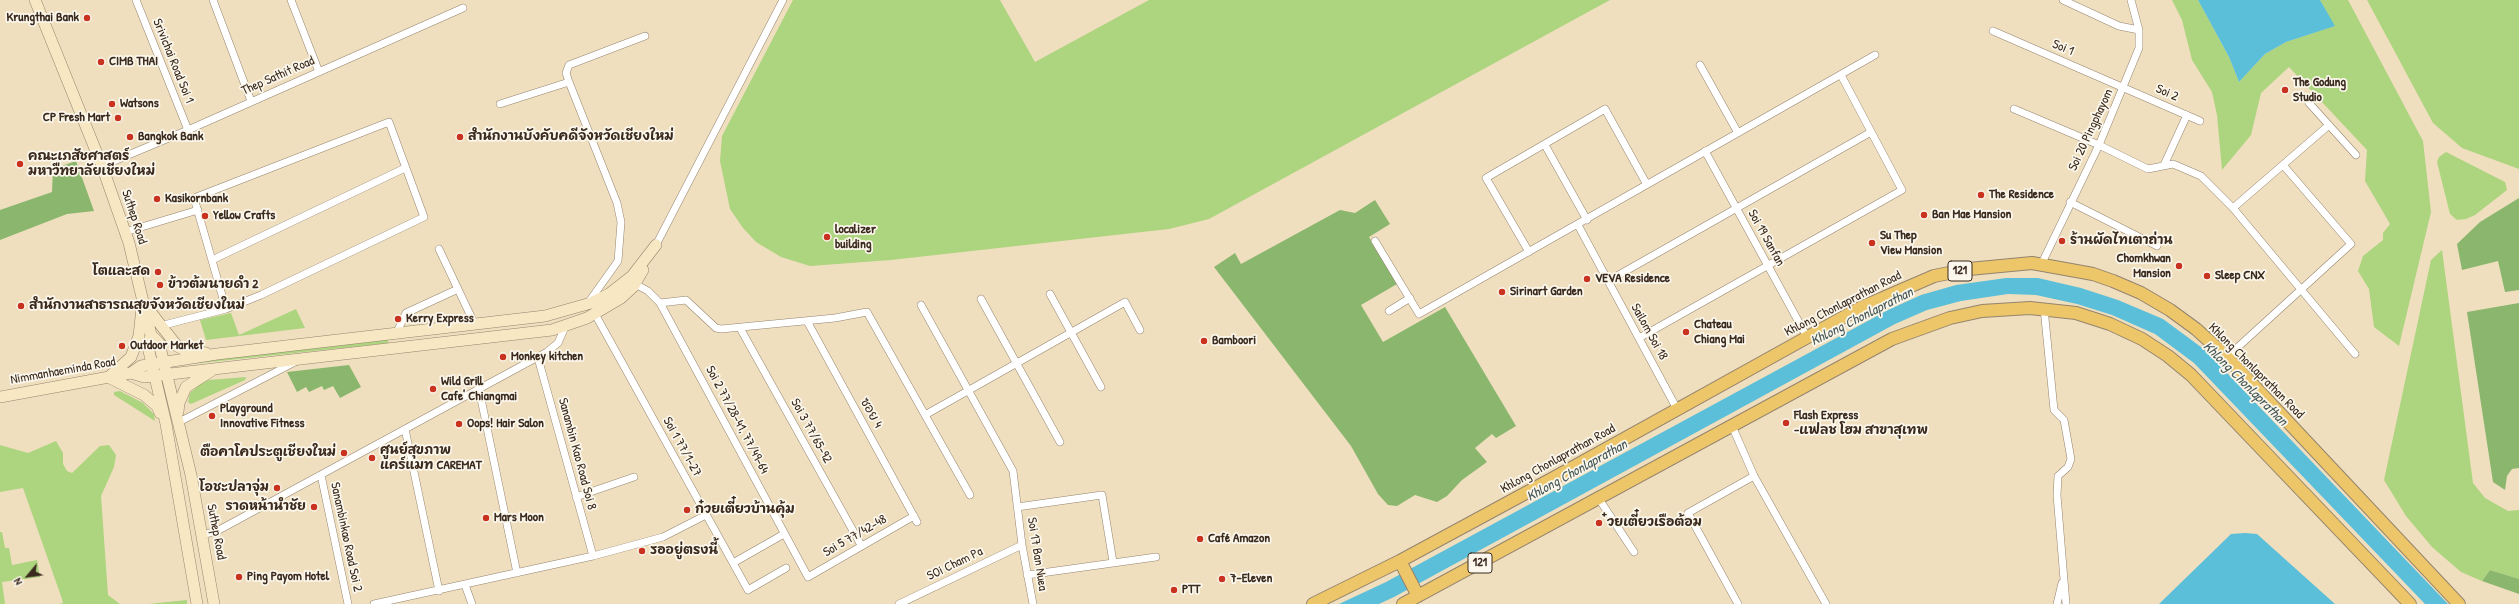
<!DOCTYPE html>
<html>
<head>
<meta charset="utf-8">
<style>
  body { margin:0 }
  #map { position:relative; width:2519px; height:604px; overflow:hidden; background:#efdfbf; font-family:"Patrick Hand",sans-serif }
  canvas { display:block }
  .north { position:absolute; left:8px; top:556px; width:40px; height:40px; -webkit-text-stroke:3px #fbf7ec; paint-order:stroke; rotate:241deg; font-size:11px; font-weight:700; line-height:16px; text-align:center; color:#3b2a1e }
  .north::after { content:''; display:block; margin:auto; width:14px; height:18px; background:#3b2a1e; clip-path:polygon(50% 0,100% 100%,50% 72%,0 100%) }
</style>
</head>
<body>
<div id="map">
<canvas width="2519" height="604"></canvas>
<div class="north">N</div>
</div>
<script>
const g = document.querySelector('canvas').getContext('2d');
g.lineJoin = 'round';
function fill(path, color) {
  g.fillStyle = color;
  g.fill(path, 'evenodd');
}
function shape(rows) {
  const path = new Path2D();
  for (const r of rows) {
    path.moveTo(r[0], r[1]);
    for (let i = 2; i < r.length; i += 2) path.lineTo(r[i], r[i + 1]);
  }
  return path;
}
function strokePath(path, color, width, dash) {
  g.strokeStyle = color;
  g.lineWidth = width;
  g.lineCap = dash ? 'butt' : 'round';
  g.setLineDash(dash || []);
  g.stroke(path);
}
function drawText(font, color, halo, rows, align = 'center') {
  g.font = font + ' "Patrick Hand","Playpen Sans Thai",sans-serif';
  g.lineWidth = 3.5;
  g.setLineDash([]);
  g.textBaseline = 'middle';
  g.strokeStyle = halo;
  g.fillStyle = color;
  for (const [text, x, y, turn = 0] of rows) {
    g.save();
    g.translate(x, y);
    g.rotate((+turn || 0) * Math.PI / 180);
    g.textAlign = isNaN(turn) ? turn : align;
    if (halo) g.strokeText(text, 0, 0);
    g.fillText(text, 0, 0);
    g.restore();
  }
}
const green = shape([
  [793,0,1000,0,1035,62,1149,0,1610,0,1209,219,1169,229,891,260,810,266,781,257,756,242,743,228,730,209,720,161,722,136],
  [2172,0,2198,0,2229,57,2239,82,2265,54,2286,42,2334,26,2320,0,2348,0,2423,141,2431,212,2399,346,2374,327,2369,289,2358,271,2363,256,2383,240,2383,233,2390,224,2365,181,2367,150,2289,67,2261,93,2251,135,2222,170,2217,115,2212,92,2192,60,2182,20],
  [2367,0,2519,0,2519,169,2462,148,2433,123],
  [2446,152,2505,182,2507,190,2475,215,2466,219,2457,220,2450,214,2437,162,2439,157],
  [2442,250,2473,483,2485,498,2508,511,2519,510,2519,579,2490,570,2482,581,2461,572,2432,547,2406,516,2384,480,2431,260],
  [296,309,305,328,206,340,200,320,231,313,239,335],
  [387,339,389,343,191,364,190,361],
  [246,377,245,380,191,404,188,402,190,393,201,383,209,380],
  [120,391,143,403,154,414,155,421,114,395,114,392],
  [56,441,63,453,63,464,67,471,72,473,100,446,109,445,116,455,114,467,101,496,108,595,120,604,59,604,63,603,62,599,23,488,0,492,0,445,28,453],
  [0,532,2,532,5,548,9,548,12,565,37,560,40,577,2,582,5,604,0,604],
  [187,600,187,604,148,604]
]);
const forest = shape([
  [76,161,94,211,67,214,0,240,0,210,52,192,53,169],
  [2519,198,2519,290,2505,292,2498,261,2462,270,2457,244,2480,222],
  [1375,200,1390,224,1369,237,1397,284,1361,305,1383,342,1445,307,1516,426,1496,438,1492,434,1475,448,1487,462,1462,480,1447,496,1437,502,1415,495,1397,506,1388,505,1378,494,1351,446,1214,267,1235,253,1241,264,1340,210,1355,213],
  [2519,303,2519,468,2512,469,2507,476,2505,490,2493,482,2467,312],
  [349,365,361,387,340,398,333,386,324,390,322,386,309,392,306,387,297,392,287,372],
  [2490,570,2519,579,2519,594,2482,581]
]);
const water = shape([
  [2198,0,2320,0,2335,26,2286,42,2265,54,2239,82,2229,57],
  [2006,278,2038,278,2081,288,2118,300,2163,319,2205,350,2448,604,2425,604,2194,363,2155,334,2112,315,2077,304,2036,295,2008,294,1961,301,1927,310,1895,324,1394,597,1379,604,1339,604,1386,582,1888,310,1921,295,1956,285],
  [2245,533,2257,534,2335,604,2159,604,2231,534]
]);
const street = shape([
  [136,0,188,130],
  [213,0,251,101],
  [291,0,319,72],
  [2063,0,2119,26,2139,30],
  [1993,31,2200,121],
  [1700,65,1738,133],
  [569,82,566,73,569,65,645,36],
  [2309,103,2356,155],
  [500,104,569,82,617,203,621,222,618,261,588,303],
  [2014,109,2099,145,2148,169,2173,164,2201,176,2233,208,2355,354],
  [1545,145,1587,220],
  [1705,151,1807,337],
  [2164,165,2187,115],
  [102,166,188,130,463,8],
  [2070,202,2157,246],
  [2233,208,2329,125],
  [1578,225,1677,409],
  [125,232,198,210],
  [1375,241,1419,314,1875,55],
  [656,245,783,0],
  [439,249,475,325],
  [1529,252,1486,178,1605,109,1646,183],
  [212,260,405,168],
  [2041,265,2099,145,2139,48,2139,30,2131,0],
  [1608,281,1871,132],
  [635,284,648,291,660,303,808,577,914,516],
  [1050,294,1101,387],
  [981,299,1060,442],
  [660,303,686,300,716,328,721,329,835,318,867,312,970,495],
  [921,305,1013,471,1022,545,1033,604],
  [2044,308,2054,410,2064,420,2071,459,2068,467,2058,476,2057,495,2066,604],
  [1389,311,1410,298],
  [595,314,748,590,786,568],
  [807,321,917,522],
  [160,326,226,309,261,295,424,217,389,122,194,198,226,309],
  [740,328,861,545],
  [396,334,406,313,458,289],
  [1639,338,1902,190,1841,75],
  [2227,357,2351,244,2283,165],
  [538,358,593,556],
  [479,389,517,573],
  [925,415,1125,302,1140,330],
  [179,422,295,362],
  [1732,426,1754,476,1826,604],
  [405,429,439,591],
  [321,475,348,604],
  [576,497,634,477],
  [1599,499,1634,552],
  [1017,507,1102,495,1113,562],
  [203,535,219,530,547,352,558,343,565,327],
  [733,563,784,534],
  [1027,575,1156,557],
  [465,585,472,604],
  [374,604,593,556,663,537,706,515],
  [899,604,1022,545],
  [1738,604,1688,513,1754,476],
  [2057,604,2062,583]
]);
const secondary = shape([
  [35,0,102,166,129,243,151,335,159,343,191,475,214,604],
  [146,306,177,346,185,350,206,353],
  [151,335,148,347,166,424,197,604],
  [131,373,144,377,552,330,587,318,621,298,633,287,643,270],
  [110,376,131,357,139,336,142,308],
  [108,377,144,395,157,406,160,413],
  [0,397,131,373,141,366,217,354,545,316,591,303,609,294,632,276,656,245],
  [178,412,179,403,186,387,211,371]
]);
const primary = shape([
  [1400,561,1418,596],
  [1313,604,1400,561,1559,475,1860,308,1934,276,1969,269,2032,263,2093,274,2113,281,2141,293,2170,310,2196,329,2227,357,2459,604],
  [1403,604,1892,339,1950,318,1982,311,2030,308,2076,313,2110,324,2142,339,2168,356,2191,375,2410,604]
]);
const markers = [
  [87,18,4,"#c8321e"],
  [101,62,4,"#c8321e"],
  [2285,90,4,"#c8321e"],
  [112,104,4,"#c8321e"],
  [118,118,4,"#c8321e"],
  [130,137,4,"#c8321e"],
  [460,137,4,"#c8321e"],
  [20,164,4,"#c8321e"],
  [1981,195,4,"#c8321e"],
  [157,199,4,"#c8321e"],
  [1924,215,4,"#c8321e"],
  [205,216,4,"#c8321e"],
  [827,237,4,"#c8321e"],
  [2062,241,4,"#c8321e"],
  [1872,243,4,"#c8321e"],
  [2179,266,4,"#c8321e"],
  [158,272,4,"#c8321e"],
  [2207,276,4,"#c8321e"],
  [1587,279,4,"#c8321e"],
  [160,285,4,"#c8321e"],
  [1502,292,4,"#c8321e"],
  [21,306,4,"#c8321e"],
  [398,319,4,"#c8321e"],
  [1686,332,4,"#c8321e"],
  [1204,341,4,"#c8321e"],
  [122,346,4,"#c8321e"],
  [503,357,4,"#c8321e"],
  [433,389,4,"#c8321e"],
  [212,416,4,"#c8321e"],
  [1786,423,4,"#c8321e"],
  [459,424,4,"#c8321e"],
  [344,453,4,"#c8321e"],
  [372,458,4,"#c8321e"],
  [277,488,4,"#c8321e"],
  [314,507,4,"#c8321e"],
  [687,510,4,"#c8321e"],
  [486,518,4,"#c8321e"],
  [1599,523,4,"#c8321e"],
  [1200,539,4,"#c8321e"],
  [642,551,4,"#c8321e"],
  [239,577,4,"#c8321e"],
  [1222,579,4,"#c8321e"],
  [1174,590,4,"#c8321e"]
];
const shields = [
  [1960,271,24],
  [1480,563,24]
];
const shieldNames = [
  ["121",1960,271],
  ["121",1480,563]
];
const poiNames = [
  ["Krungthai Bank",79,18,"right"],
  ["CIMB THAI",109,62],
  ["The Godung",2293,83],
  ["Studio",2293,98],
  ["Watsons",120,104],
  ["CP Fresh Mart",110,118,"right"],
  ["Bangkok Bank",138,137],
  ["สำนักงานบังคับคดีจังหวัดเชียงใหม่",468,137],
  ["คณะเภสัชศาสตร์",28,157],
  ["มหาวืทยาลัยเชียงใหม่",28,172],
  ["The Residence",1989,195],
  ["Kasikornbank",165,199],
  ["Ban Mae Mansion",1932,215],
  ["Yellow Crafts",213,216],
  ["localizer",835,230],
  ["building",835,245],
  ["Su Thep",1880,236],
  ["View Mansion",1880,251],
  ["ร้านผัดไทเตาถ่าน",2070,241],
  ["Chomkhwan",2171,259,"right"],
  ["Mansion",2171,274,"right"],
  ["โตและสด",150,272,"right"],
  ["Sleep CNX",2215,276],
  ["VEVA Residence",1595,279],
  ["ข้าวต้มนายดำ 2",168,285],
  ["Sirinart Garden",1510,292],
  ["สำนักงานสาธารณสุขจังหวัดเชียงใหม่",29,306],
  ["Kerry Express",406,319],
  ["Chateau",1694,325],
  ["Chiang Mai",1694,340],
  ["Bamboori",1212,341],
  ["Outdoor Market",130,346],
  ["Monkey kitchen",511,357],
  ["Wild Grill",441,382],
  ["Cafe' Chiangmai",441,397],
  ["Playground",220,409],
  ["Innovative Fitness",220,424],
  ["Flash Express",1794,416],
  ["-แฟลช โฮม สาขาสุเทพ",1794,431],
  ["Oops! Hair Salon",467,424],
  ["ศูนย์สุขภาพ",380,451],
  ["แคร์แมท CAREMAT",380,466],
  ["ตือคาโคประตูเชียงใหม่",336,453,"right"],
  ["โอชะปลาจุ่ม",269,488,"right"],
  ["ราดหน้านำชัย",306,507,"right"],
  ["ก๋วยเตี๋ยวบ้านคุ้ม",695,510],
  ["Mars Moon",494,518],
  ["๋วยเตี๋ยวเรือต้อม",1607,523],
  ["Café Amazon",1208,539],
  ["รออยู่ตรงนี้",650,551],
  ["Ping Payom Hotel",247,577],
  ["7-Eleven",1230,579],
  ["PTT",1182,590]
];
const streetNames = [
  ["Soi 1",2063,48,23],
  ["Srivichai Road Soi 1",173,61,68],
  ["Thep Sathit Road",278,76,-24],
  ["Soi 2",2167,93,24],
  ["Soi 20 Pingphayom",2091,130,-65],
  ["Suthep Road",134,217,72],
  ["Soi 19 Sanfan",1766,238,61],
  ["Khlong Chonlaprathan Road",1843,304,-27],
  ["Sailom Soi 18",1649,332,61],
  ["Nimmanhaeminda Road",63,371,-10],
  ["Khlong Chonlaprathan Road",2256,371,45],
  ["ซอย 4",871,413,61],
  ["Soi 2 77/28-41, 77/49-64",737,420,62],
  ["Soi 3 77/65-92",811,431,61],
  ["Soi 1 77/1-27",682,447,61],
  ["Sanambin Kao Road Soi 8",577,454,75],
  ["Khlong Chonlaprathan Road",1558,459,-29],
  ["Suthep Road",216,532,79],
  ["Soi 5 77/42-48",855,536,-30],
  ["Sanambinkao Road Soi 2",346,537,78],
  ["Soi 17 Ban Nuea",1037,554,81],
  ["SOi Cham Pa",955,564,-26]
];
const waterNames = [
  ["Khlong Chonlaprathan",1862,317,-27],
  ["Khlong Chonlaprathan",2245,384,45],
  ["Khlong Chonlaprathan",1577,471,-29]
];
fill(green, '#add47e');
fill(forest, '#8ab66d');
fill(water, '#5bbfd9');
strokePath(street, '#95846e', 8);
strokePath(secondary, '#95846e', 12);
strokePath(primary, '#95846e', 14);
strokePath(street, '#fff', 7);
strokePath(secondary, '#f7e8c3', 11);
strokePath(primary, '#ecc669', 12);
for (const [x, y, r, color] of markers) {
  const dot = new Path2D();
  dot.arc(x, y, r, 0, 2 * Math.PI);
  g.fillStyle = color;
  g.fill(dot);
  strokePath(dot, '#fbf7ec', 1.5);
}
for (const [x, y, w] of shields) {
  const box = new Path2D();
  box.roundRect(x - w / 2, y - 10, w, 20, 3);
  g.fillStyle = '#fbf7ec';
  g.fill(box);
  strokePath(box, '#3b2a1e', 1);
}
drawText('bold 12px', '#3b2a1e', null, shieldNames);
drawText('bold 13px', '#3b2a1e', '#fbf7ec', poiNames, 'left');
drawText('13px', '#3b2a1e', '#fbf7ec', streetNames);
drawText('italic 14px', '#455756', '#fbf7ec', waterNames);
</script>
</body>
</html>
